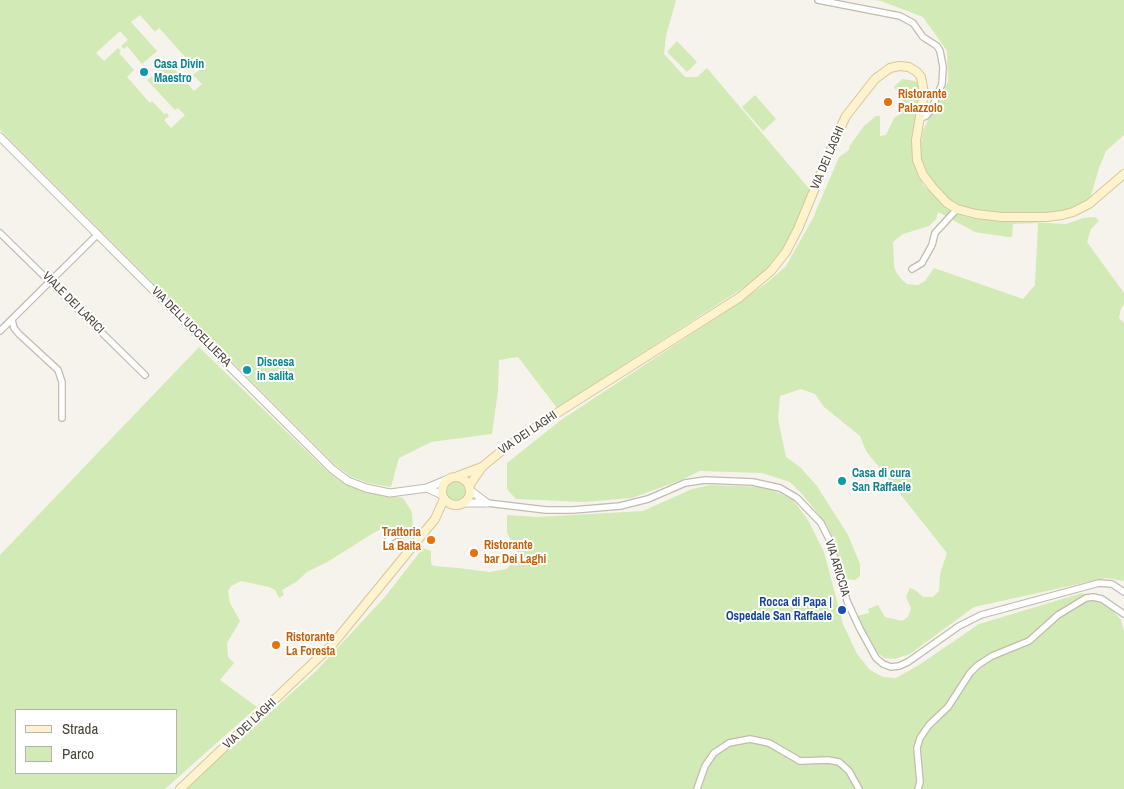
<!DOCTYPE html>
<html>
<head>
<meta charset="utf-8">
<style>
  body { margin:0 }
  #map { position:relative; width:1124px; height:789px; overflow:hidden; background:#f6f3ec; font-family:"Archivo Narrow",sans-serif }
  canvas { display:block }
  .legend { position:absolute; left:15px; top:709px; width:162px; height:65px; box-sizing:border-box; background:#fff; border:1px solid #b7b4b0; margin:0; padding:6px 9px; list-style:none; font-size:15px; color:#4b4439 }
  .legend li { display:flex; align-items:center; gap:10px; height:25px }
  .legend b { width:25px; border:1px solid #b7b4b0 }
</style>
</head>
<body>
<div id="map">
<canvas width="1124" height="789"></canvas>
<ul class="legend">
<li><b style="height:6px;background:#fff3cd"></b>Strada</li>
<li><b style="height:14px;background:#d2eab5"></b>Parco</li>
</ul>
</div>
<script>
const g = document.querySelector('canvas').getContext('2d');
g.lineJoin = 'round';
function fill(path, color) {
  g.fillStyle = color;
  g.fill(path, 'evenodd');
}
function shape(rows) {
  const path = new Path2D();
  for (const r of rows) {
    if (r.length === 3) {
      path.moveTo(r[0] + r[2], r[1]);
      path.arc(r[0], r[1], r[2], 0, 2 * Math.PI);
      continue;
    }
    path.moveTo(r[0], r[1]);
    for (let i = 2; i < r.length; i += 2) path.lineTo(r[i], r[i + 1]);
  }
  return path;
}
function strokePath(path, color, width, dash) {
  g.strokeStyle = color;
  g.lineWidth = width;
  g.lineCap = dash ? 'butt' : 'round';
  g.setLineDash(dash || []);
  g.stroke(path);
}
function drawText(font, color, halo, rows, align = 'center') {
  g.font = font + ' "Archivo Narrow",sans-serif';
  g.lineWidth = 4;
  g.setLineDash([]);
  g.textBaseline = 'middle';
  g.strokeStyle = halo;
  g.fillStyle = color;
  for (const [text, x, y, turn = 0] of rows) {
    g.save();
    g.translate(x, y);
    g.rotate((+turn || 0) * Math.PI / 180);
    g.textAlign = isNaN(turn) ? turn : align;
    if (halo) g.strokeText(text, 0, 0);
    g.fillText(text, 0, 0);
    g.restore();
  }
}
const green = shape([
  [0,0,676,0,666,36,664,54,685,77,697,77,707,68,811,191,794,231,781,255,767,270,749,284,557,408,518,357,499,360,498,391,492,434,431,442,399,458,391,487,368,483,350,476,335,465,0,130],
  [140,15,155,32,159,28,187,59,183,63,186,67,193,61,200,69,193,75,202,84,194,91,169,63,147,80,175,110,178,108,185,115,171,128,164,120,169,116,167,113,164,114,152,101,150,103,127,77,134,70,119,53,121,51,118,48,104,61,96,53,120,31,128,40,121,46,124,49,127,46,142,64,157,51,131,22],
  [874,0,1124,0,1124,135,1106,151,1099,168,1090,199,1071,210,1052,214,1004,213,977,210,965,207,951,201,931,181,919,155,923,130,948,82,947,51,923,17,881,1],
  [677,41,697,62,687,72,667,52],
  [902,79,915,81,919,84,921,94,912,143,915,166,923,185,950,211,970,218,994,220,1066,224,1083,218,1095,217,1099,221,1091,229,1087,242,1124,293,1124,304,1121,308,1119,318,1124,323,1124,581,1106,578,974,607,910,654,895,659,884,658,878,653,857,616,869,613,868,609,878,605,885,617,902,621,908,617,911,608,906,597,910,588,915,590,923,597,933,597,939,591,940,574,947,553,866,451,860,436,824,407,815,394,801,389,780,396,778,419,786,457,800,467,817,486,848,535,860,564,860,576,855,580,847,579,843,576,835,543,827,525,802,494,790,482,762,473,700,471,681,480,632,498,584,502,516,499,507,489,507,463,561,420,734,306,768,282,786,266,813,218,839,157,849,150,850,145,864,126,876,116,880,116,880,136,886,135,894,118,902,113,903,102,894,87],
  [938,212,975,232,1008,237,1012,237,1013,224,1038,223,1035,285,1023,299,934,268,925,281,918,285,907,284,902,280,896,272,894,266,893,242,903,234,929,226,936,219],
  [755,95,776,119,763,131,742,107],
  [199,347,328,472,345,484,365,492,403,498,412,512,413,529,393,532,385,528,375,532,329,561,307,572,296,582,282,590,284,595,279,598,275,590,269,587,241,581,231,586,228,591,230,603,240,621,227,643,228,657,234,663,220,680,257,707,165,789,0,789,0,555],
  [16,710,176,710,176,773,16,773],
  [455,491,11],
  [710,485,766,487,793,500,808,520,824,552,843,624,857,654,870,670,883,677,896,678,919,665,979,624,1082,593,1110,607,1121,620,1124,632,1124,789,185,789,316,671,384,598,423,548,431,551,431,564,434,566,458,568,489,572,507,569,518,553,507,533,507,515,538,517,643,511,692,489]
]);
const minor = shape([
  [818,0,900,16,913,23,923,37,937,46,940,51,943,67,942,84,931,110,926,116,919,119],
  [0,233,145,375],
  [912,269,922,263,932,245,935,233,957,209],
  [12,320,14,328,19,334,58,370,62,382,62,418],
  [0,331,98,234],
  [487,503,546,510,573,510,620,506,648,499,685,483,705,480,753,482,780,488,797,498,821,523,829,539,847,601,860,629,876,658,883,664,891,667,899,666,908,662,959,626,981,615,1099,583,1112,584,1124,592],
  [388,540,395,535,425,532],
  [697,789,705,766,714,753,729,743,750,739,769,743,800,761,828,760,839,762,849,771,859,789],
  [918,789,920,782,917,748,920,738,929,725,948,707,970,673,978,665,992,656,1029,641,1058,615,1086,598,1093,597,1102,599,1124,614]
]);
const tertiary = shape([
  [0,137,332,469,348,481,366,488,390,493,427,488,446,480],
  [427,488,442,495],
  [470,490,487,503],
  [463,503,487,503]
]);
const secondary = shape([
  [458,476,482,467],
  [456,491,14],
  [469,486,482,467,504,449,543,422,740,297,771,271,786,252,798,229,836,137,846,116,875,79,890,68,899,66,909,67,917,72,921,77,924,93,916,140,917,160,923,175,933,188,947,203,957,209,976,214,1002,217,1046,217,1062,215,1073,212,1089,204,1124,174],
  [180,789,332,645,435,519,444,499]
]);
const markers = [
  [144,72,5,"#0f9aa8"],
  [888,102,5,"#e8710a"],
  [247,370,5,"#0f9aa8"],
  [842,481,5,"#0f9aa8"],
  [431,540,5,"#e8710a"],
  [474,553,5,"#e8710a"],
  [842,610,5,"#1a4fb4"],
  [276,645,5,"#e8710a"]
];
const cultureNames = [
  ["Casa Divin",154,65],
  ["Maestro",154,79],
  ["Discesa",257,363],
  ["in salita",257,377],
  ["Casa di cura",852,474],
  ["San Raffaele",852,488]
];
const foodNames = [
  ["Ristorante",898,95],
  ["Palazzolo",898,109],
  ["Trattoria",421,533,"right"],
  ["La Baita",421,547,"right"],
  ["Ristorante",484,546],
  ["bar Dei Laghi",484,560],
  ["Ristorante",286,638],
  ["La Foresta",286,652]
];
const streetNames = [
  ["VIA DEI LAGHI",828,158,-67],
  ["VIALE DEI LARICI",73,303,45],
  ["VIA DELL'UCCELLIERA",191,327,45],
  ["VIA DEI LAGHI",528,433,-34],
  ["VIA ARICCIA",837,568,73],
  ["VIA DEI LAGHI",250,724,-43]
];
const transitNames = [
  ["Rocca di Papa |",832,603],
  ["Ospedale San Raffaele",832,617]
];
fill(green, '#d2eab5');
strokePath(minor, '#c2bbae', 8);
strokePath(tertiary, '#c2bbae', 9);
strokePath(secondary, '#d6c79b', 10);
strokePath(minor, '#fff', 5.5);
strokePath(tertiary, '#fff', 7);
strokePath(secondary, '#fff3cd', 8);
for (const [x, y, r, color] of markers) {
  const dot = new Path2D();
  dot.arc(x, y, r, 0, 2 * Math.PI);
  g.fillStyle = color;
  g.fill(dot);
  strokePath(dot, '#fff', 2);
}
drawText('bold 12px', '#0d838f', '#fff', cultureNames, 'left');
drawText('bold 12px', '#c56008', '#fff', foodNames, 'left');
drawText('12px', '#4b4439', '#fff', streetNames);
drawText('bold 12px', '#164399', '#fff', transitNames, 'right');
</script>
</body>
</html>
